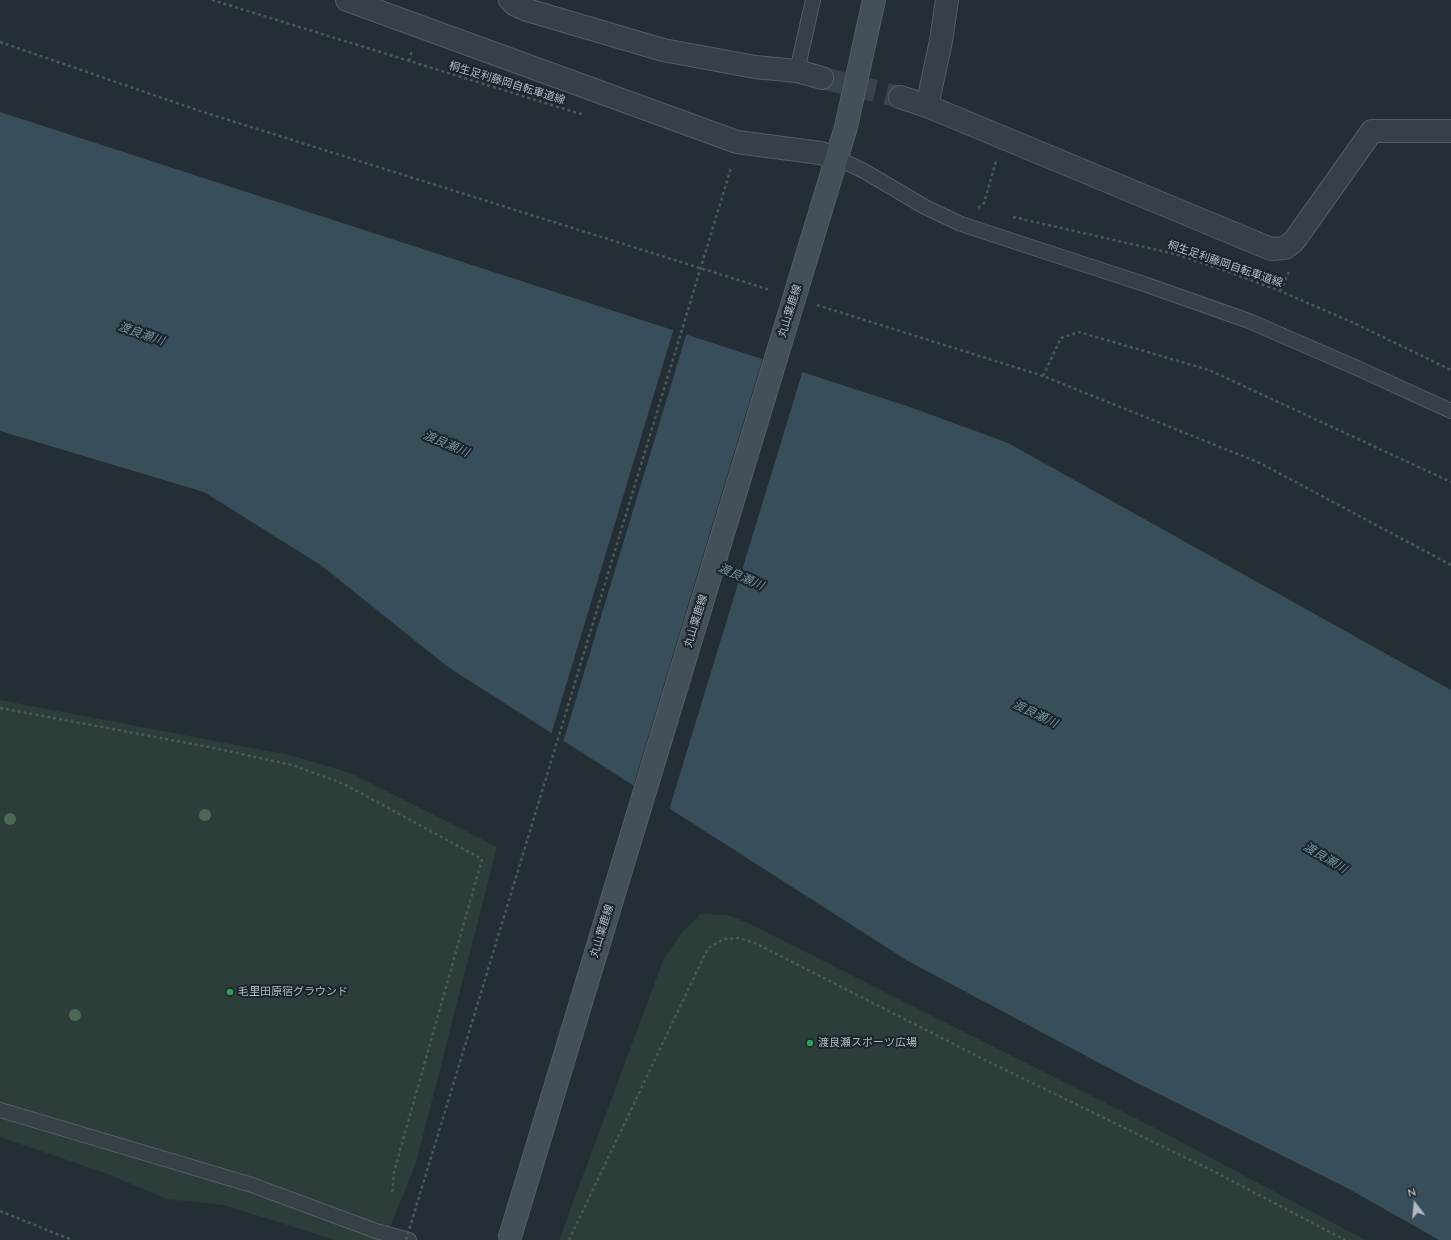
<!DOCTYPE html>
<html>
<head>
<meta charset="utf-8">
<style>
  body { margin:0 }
  #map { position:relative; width:1451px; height:1240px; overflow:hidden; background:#232f35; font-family:Quicksand,sans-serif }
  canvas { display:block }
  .north { position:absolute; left:1395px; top:1184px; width:40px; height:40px; -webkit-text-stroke:3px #1b252b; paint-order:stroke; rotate:344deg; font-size:11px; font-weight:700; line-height:16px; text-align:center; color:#b1bbc3 }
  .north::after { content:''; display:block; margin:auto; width:14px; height:18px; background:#b1bbc3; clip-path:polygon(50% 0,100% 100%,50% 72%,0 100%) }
</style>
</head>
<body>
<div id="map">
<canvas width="1451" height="1240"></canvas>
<div class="north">N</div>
</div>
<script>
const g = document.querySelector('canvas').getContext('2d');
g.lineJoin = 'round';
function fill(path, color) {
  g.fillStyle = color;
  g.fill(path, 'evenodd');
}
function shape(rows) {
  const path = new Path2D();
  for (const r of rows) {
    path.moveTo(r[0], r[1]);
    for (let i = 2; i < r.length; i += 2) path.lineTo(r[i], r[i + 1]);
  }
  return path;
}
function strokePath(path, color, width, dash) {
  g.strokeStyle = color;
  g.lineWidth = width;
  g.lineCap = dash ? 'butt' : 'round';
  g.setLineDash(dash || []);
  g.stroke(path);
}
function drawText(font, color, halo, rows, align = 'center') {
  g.font = font + ' Quicksand,"Noto Sans JP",sans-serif';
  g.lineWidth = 4;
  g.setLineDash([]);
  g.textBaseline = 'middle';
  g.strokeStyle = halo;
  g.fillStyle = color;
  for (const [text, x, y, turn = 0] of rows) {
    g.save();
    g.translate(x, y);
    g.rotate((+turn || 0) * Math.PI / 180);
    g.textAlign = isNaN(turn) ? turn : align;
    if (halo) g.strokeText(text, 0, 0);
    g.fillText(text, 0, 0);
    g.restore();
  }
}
const green = shape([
  [0,700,294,756,353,774,497,847,416,1163,385,1240,335,1240,224,1205,167,1199,105,1173,0,1137],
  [701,914,728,915,750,924,1157,1129,1365,1240,559,1240,664,958,683,931]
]);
const water = shape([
  [0,112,910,407,1008,443,1451,690,1451,1240,1439,1240,1349,1189,1135,1082,908,961,448,667,322,566,204,492,0,431]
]);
const pier = shape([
  [674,328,687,332,563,742,551,735],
  [763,357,803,370,669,810,633,787]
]);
const streetTunnel = shape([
  [822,78,900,97]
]);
const path = shape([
  [212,0,584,115],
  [0,42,200,111,770,290],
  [409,61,412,50],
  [978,208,984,203,996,161],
  [1013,217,1175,254,1223,270,1280,291,1354,323,1451,370],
  [1280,291,1289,272],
  [817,305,1043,376,1260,463,1451,565],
  [1043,376,1061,338,1079,332,1209,370,1451,482],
  [0,708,209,747,292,765,344,784,482,859,394,1172,392,1195],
  [0,1211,72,1240],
  [569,1240,708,948,724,939,739,938,755,943,985,1060,1213,1171,1345,1240]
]);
const lane = shape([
  [797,71,813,0],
  [837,158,864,171,925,207,961,224,1147,285,1249,321,1357,368,1451,411],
  [0,1110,252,1185,376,1231,409,1240]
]);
const street = shape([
  [347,0,737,142,820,153,837,158],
  [510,0,514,4,527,10,663,50,755,67,797,71,822,78],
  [900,97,927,106,1271,249,1285,248,1294,241,1372,131,1451,131],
  [927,106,941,41,947,0]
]);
const secondary = shape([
  [826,193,846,127,874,0]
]);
const pathBridge = shape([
  [406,1240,731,168]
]);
const secondaryBridge = shape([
  [509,1240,826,193]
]);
const trees = [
  [205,815],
  [10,819],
  [75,1015]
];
const markers = [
  [230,992,4,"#2e9e5b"],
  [810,1043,4,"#2e9e5b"]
];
const streetNames = [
  ["桐生足利藤岡自転車道線",507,83,17],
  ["桐生足利藤岡自転車道線",1225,264,19],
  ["丸山葉鹿線",790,311,-73],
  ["丸山葉鹿線",696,621,-73],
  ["丸山葉鹿線",602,931,-73]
];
const poiNames = [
  ["毛里田原宿グラウンド",238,992],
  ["渡良瀬スポーツ広場",818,1043]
];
const waterNames = [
  ["渡良瀬川",141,334,19],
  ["渡良瀬川",446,444,23],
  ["渡良瀬川",741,577,24],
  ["渡良瀬川",1035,714,26],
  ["渡良瀬川",1325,858,31]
];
fill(green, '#2b3e39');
fill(water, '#384e5b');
fill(pier, '#232f35');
strokePath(streetTunnel, '#38444a', 22, [22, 11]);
strokePath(lane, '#545e64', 16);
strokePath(street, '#545e64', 24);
strokePath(secondary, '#545e64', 24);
strokePath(path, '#495a59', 2.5, [3, 3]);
strokePath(lane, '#364046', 14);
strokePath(street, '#364046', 22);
strokePath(secondary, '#445059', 22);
strokePath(secondaryBridge, '#545e64', 24, []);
strokePath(pathBridge, '#495a59', 2.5, [3, 3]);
strokePath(secondaryBridge, '#445059', 22);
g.fillStyle = '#4e6857';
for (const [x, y] of trees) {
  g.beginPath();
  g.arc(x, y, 6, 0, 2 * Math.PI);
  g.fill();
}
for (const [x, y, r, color] of markers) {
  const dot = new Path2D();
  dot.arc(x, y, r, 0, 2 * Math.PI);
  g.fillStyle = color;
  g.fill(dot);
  strokePath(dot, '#1b252b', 1.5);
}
drawText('11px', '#b1bbc3', '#1b252b', streetNames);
drawText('11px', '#b1bbc3', '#1b252b', poiNames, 'left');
drawText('italic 12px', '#7493a3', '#1b252b', waterNames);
</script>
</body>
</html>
